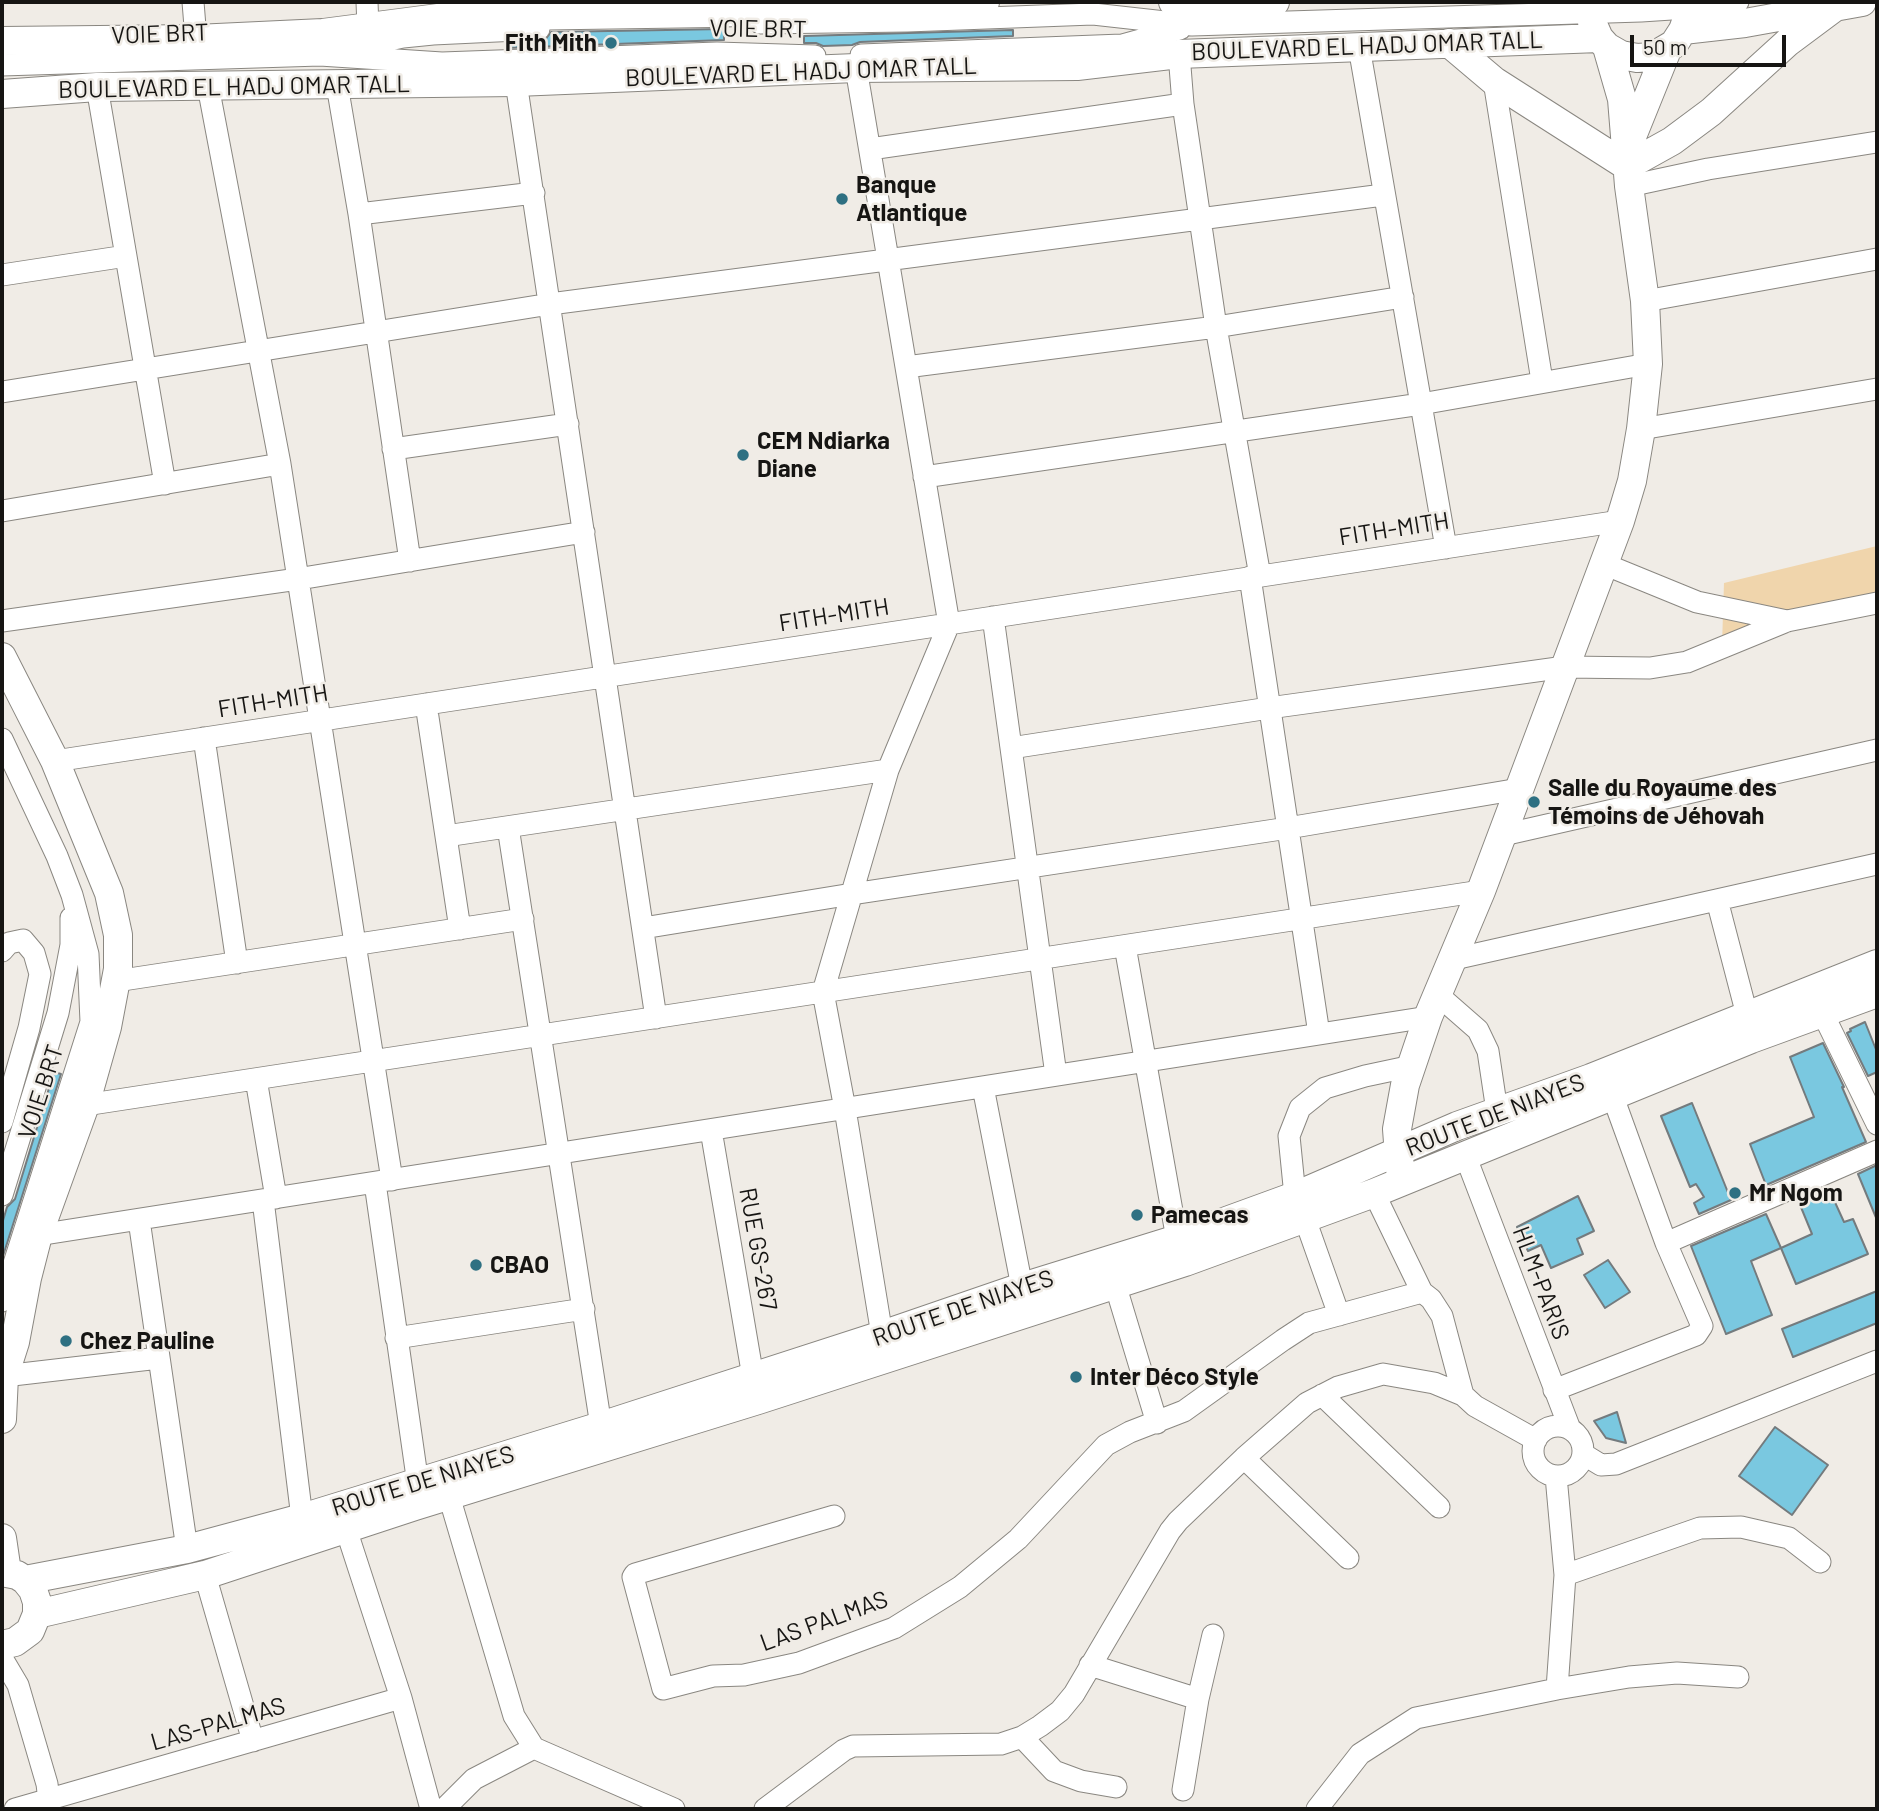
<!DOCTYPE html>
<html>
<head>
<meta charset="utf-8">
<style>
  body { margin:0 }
  #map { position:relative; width:1879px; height:1811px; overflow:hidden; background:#f0ece6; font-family:Barlow,sans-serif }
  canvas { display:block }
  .frame { position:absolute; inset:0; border:4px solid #161513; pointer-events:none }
  .scale { position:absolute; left:1630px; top:35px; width:156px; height:32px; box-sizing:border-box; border:4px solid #161513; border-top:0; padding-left:9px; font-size:21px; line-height:24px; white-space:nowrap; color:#161513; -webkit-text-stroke:5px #f0ece6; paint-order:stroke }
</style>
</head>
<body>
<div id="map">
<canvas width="1879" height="1811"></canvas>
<div class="frame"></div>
<div class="scale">50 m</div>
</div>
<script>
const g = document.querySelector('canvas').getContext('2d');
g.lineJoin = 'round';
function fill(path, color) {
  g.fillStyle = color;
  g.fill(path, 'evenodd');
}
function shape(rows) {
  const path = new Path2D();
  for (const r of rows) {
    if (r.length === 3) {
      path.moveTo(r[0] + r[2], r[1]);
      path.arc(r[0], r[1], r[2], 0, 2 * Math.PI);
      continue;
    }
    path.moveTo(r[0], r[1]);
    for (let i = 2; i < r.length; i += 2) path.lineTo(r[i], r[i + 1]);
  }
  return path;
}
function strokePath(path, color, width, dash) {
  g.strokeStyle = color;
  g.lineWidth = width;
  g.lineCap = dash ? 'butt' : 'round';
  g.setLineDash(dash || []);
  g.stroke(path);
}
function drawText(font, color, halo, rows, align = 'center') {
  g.font = font + ' Barlow,sans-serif';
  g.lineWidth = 5;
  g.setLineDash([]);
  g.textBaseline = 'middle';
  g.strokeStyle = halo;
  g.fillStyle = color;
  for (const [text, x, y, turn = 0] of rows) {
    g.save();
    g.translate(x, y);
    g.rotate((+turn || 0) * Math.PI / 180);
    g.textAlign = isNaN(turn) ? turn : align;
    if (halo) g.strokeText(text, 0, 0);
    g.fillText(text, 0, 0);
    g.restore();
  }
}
const green = shape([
  [1877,546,1877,606,1722,645,1724,583]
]);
const building = shape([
  [724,29,724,40,506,48,505,44,545,40,551,32,724,29],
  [1013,30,1013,36,860,42,852,45,823,46,816,43,804,43,804,36,1013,30],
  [1865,1022,1877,1052,1877,1072,1868,1076,1847,1033,1851,1031,1850,1029,1865,1022],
  [1823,1043,1844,1087,1842,1087,1866,1142,1766,1185,1750,1144,1814,1117,1790,1057,1823,1043],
  [54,1072,61,1074,2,1259,2,1224,7,1207,15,1199,54,1072],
  [1692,1103,1731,1200,1699,1214,1694,1203,1704,1197,1696,1184,1690,1187,1661,1116,1692,1103],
  [1877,1165,1877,1220,1858,1174,1877,1165],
  [1828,1187,1844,1222,1853,1219,1868,1254,1796,1284,1781,1248,1812,1234,1798,1200,1828,1187],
  [1578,1196,1594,1231,1577,1239,1583,1254,1551,1268,1541,1245,1528,1251,1517,1227,1578,1196],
  [1766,1214,1781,1248,1751,1261,1772,1315,1726,1334,1691,1246,1766,1214],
  [1608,1260,1630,1292,1605,1308,1584,1275,1608,1260],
  [1877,1291,1877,1323,1793,1357,1782,1329,1877,1291],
  [1617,1412,1626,1443,1606,1438,1594,1421,1617,1412],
  [1775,1427,1828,1465,1792,1515,1739,1476,1775,1427]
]);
const minor = shape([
  [193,2,196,39],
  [367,2,368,27],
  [760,23,907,21,1093,14,1192,25,1641,11,1687,8,1738,2],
  [1359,47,1446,548],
  [1179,54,1183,104,1216,327,1260,576],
  [320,55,403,37,433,34,539,29],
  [861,55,1122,45,1180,29],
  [2,65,320,55,442,63,717,53,815,56],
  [856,68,949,624,888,770,823,992,845,1109,882,1335],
  [1494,81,1542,381],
  [516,82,656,1018],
  [337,85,359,214,410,561],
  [208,86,280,464,392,1180],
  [97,87,165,484],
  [870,149,1183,104],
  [1629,186,1708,169,1877,142],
  [359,214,534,193],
  [2,275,126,256],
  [1645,301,1877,259],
  [906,367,1216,327,1403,297],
  [2,392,550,304,1383,195],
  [1641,429,1877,389],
  [393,449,568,424],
  [924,477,1421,404,1648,364],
  [2,511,280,464],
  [1604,564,1697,602,1787,621],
  [1250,577,1319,1034],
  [993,617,1056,1075],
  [2,621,298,579,584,532],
  [426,704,460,929],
  [204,738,237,963],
  [2,739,57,856,72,895,88,954,91,1022,2,1301],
  [1011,748,1269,708,1565,667,1650,668,1687,662,1787,621,1877,603],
  [55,761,1620,521],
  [508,827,601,1426],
  [1503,835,1877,750],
  [446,836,888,770],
  [1717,900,1747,1015],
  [643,928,852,894,1288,828,1519,789],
  [1125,946,1177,1239],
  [2,951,9,943,23,940,34,953,40,974,29,1028,2,1122],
  [1454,959,1877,864],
  [116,981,523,919],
  [1438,995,1478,1030,1488,1051,1497,1111],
  [1822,1012,1877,1124],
  [256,1079,276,1198],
  [983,1087,1022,1287],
  [85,1105,1481,891],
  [711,1130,753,1377],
  [1465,1155,1570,1429],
  [375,1183,418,1484],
  [1374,1193,1422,1292],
  [2,1195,58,1013,71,945,71,918],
  [1295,1196,1289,1136,1300,1108,1325,1088,1365,1076,1412,1066],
  [263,1200,302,1518],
  [1305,1219,1339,1315],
  [139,1220,187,1549],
  [38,1235,1428,1017],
  [1666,1243,1877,1151],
  [1115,1284,1157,1423],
  [396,1338,584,1309],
  [4,1376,159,1358],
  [1554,1390,1696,1335,1702,1326,1666,1243,1613,1097],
  [1322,1395,1439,1507],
  [1558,1451,25],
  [1583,1454,1601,1465,1616,1464,1877,1361],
  [1244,1458,1348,1558],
  [449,1496,514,1716,534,1748,674,1809],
  [834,1516,635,1574,633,1577,663,1689,713,1676,744,1675,799,1663,894,1628,960,1587,1018,1539,1106,1445,1130,1432,1184,1411,1283,1340,1309,1323,1422,1292,1431,1299,1442,1316,1463,1395],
  [346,1529,401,1698,431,1809],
  [205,1575,253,1741],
  [1565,1575,1700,1528,1741,1527,1789,1538,1820,1562],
  [2,1658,18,1685,47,1784,50,1809],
  [1090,1665,1198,1699],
  [1557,1689,1629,1677,1677,1673,1738,1677],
  [1022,1737,1054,1771,1081,1781,1116,1787],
  [1183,1790,1198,1699,1213,1635],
  [15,1809,401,1698],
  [444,1809,474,1779,534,1748],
  [765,1809,844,1750,853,1746,1001,1744,1022,1737,1040,1726,1060,1711,1074,1694,1170,1531,1178,1521,1244,1458,1307,1403,1338,1387,1383,1374,1434,1383,1463,1395,1475,1406,1536,1440],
  [1317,1809,1360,1754,1416,1718,1557,1689,1565,1575,1556,1476]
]);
const major = shape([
  [1173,2,1275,2],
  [1592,2,1592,22,1599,38,1607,47,1621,55,1637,58,1652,57,1674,44,1683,30,1687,19,1686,2],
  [1683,30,1745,23,1862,2],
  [2,41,196,39,323,33,446,17,713,13,985,2],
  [1449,43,1494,81,1627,166],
  [2,94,97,87,516,82,856,68,1077,66,1179,54,1599,38],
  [1627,149,1667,50],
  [1627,166,1672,141,1711,112,1788,42,1835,7],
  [2,657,55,761,109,893,118,935,118,969,107,1027,85,1105,38,1235,27,1278,15,1342,2,1383],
  [1400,1169,1397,1129,1405,1085,1428,1017,1481,891,1620,521,1632,481,1641,429,1648,364,1645,301,1629,186,1622,99,1607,47],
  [2,1419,4,1376],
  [2,1538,7,1572],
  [2,1572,17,1575,25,1580,33,1590,37,1602,37,1614,30,1631,15,1642,2,1645],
  [25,1580,187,1549,302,1518,601,1426,882,1335,1022,1287,1177,1239,1295,1196,1457,1126,1591,1078,1877,964],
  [37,1614,205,1575,415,1506,758,1400,1185,1262,1374,1193,1751,1039,1877,993]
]);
const markers = [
  [611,43,7,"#2e7082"],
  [842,199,7,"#2e7082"],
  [743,455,7,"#2e7082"],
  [1534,802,7,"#2e7082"],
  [1735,1193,7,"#2e7082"],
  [1137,1215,7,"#2e7082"],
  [476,1265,7,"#2e7082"],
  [66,1341,7,"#2e7082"],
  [1076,1377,7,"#2e7082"]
];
const streetNames = [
  ["VOIE BRT",758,29,1],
  ["VOIE BRT",160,34,-2],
  ["BOULEVARD EL HADJ OMAR TALL",1367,46,-2],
  ["BOULEVARD EL HADJ OMAR TALL",801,72,-2],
  ["BOULEVARD EL HADJ OMAR TALL",234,87,-1],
  ["FITH-MITH",1394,529,-9],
  ["FITH-MITH",834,615,-9],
  ["FITH-MITH",273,701,-9],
  ["VOIE BRT",41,1092,-72],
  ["ROUTE DE NIAYES",1495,1115,-21],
  ["RUE GS-267",758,1249,80],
  ["HLM-PARIS",1541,1283,69],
  ["ROUTE DE NIAYES",963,1308,-19],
  ["ROUTE DE NIAYES",423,1481,-17],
  ["LAS PALMAS",824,1621,-20],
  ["LAS-PALMAS",218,1724,-16]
];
const poiNames = [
  ["Fith Mith",597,43,"right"],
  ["Banque",856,185],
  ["Atlantique",856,213],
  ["CEM Ndiarka",757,441],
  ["Diane",757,469],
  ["Salle du Royaume des",1548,788],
  ["Témoins de Jéhovah",1548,816],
  ["Mr Ngom",1749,1193],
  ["Pamecas",1151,1215],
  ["CBAO",490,1265],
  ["Chez Pauline",80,1341],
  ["Inter Déco Style",1090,1377]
];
fill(green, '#f0d5ac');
fill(building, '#7ac8e0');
strokePath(building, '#747b7e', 2);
strokePath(minor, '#8a8781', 23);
strokePath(major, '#8a8781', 30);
strokePath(minor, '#fff', 21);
strokePath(major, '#fff', 28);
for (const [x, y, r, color] of markers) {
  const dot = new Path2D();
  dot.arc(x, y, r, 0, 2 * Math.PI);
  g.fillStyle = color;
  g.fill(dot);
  strokePath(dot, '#f0ece6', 2.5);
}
drawText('24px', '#161513', '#f0ece6', streetNames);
drawText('bold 24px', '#161513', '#f0ece6', poiNames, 'left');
</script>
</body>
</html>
